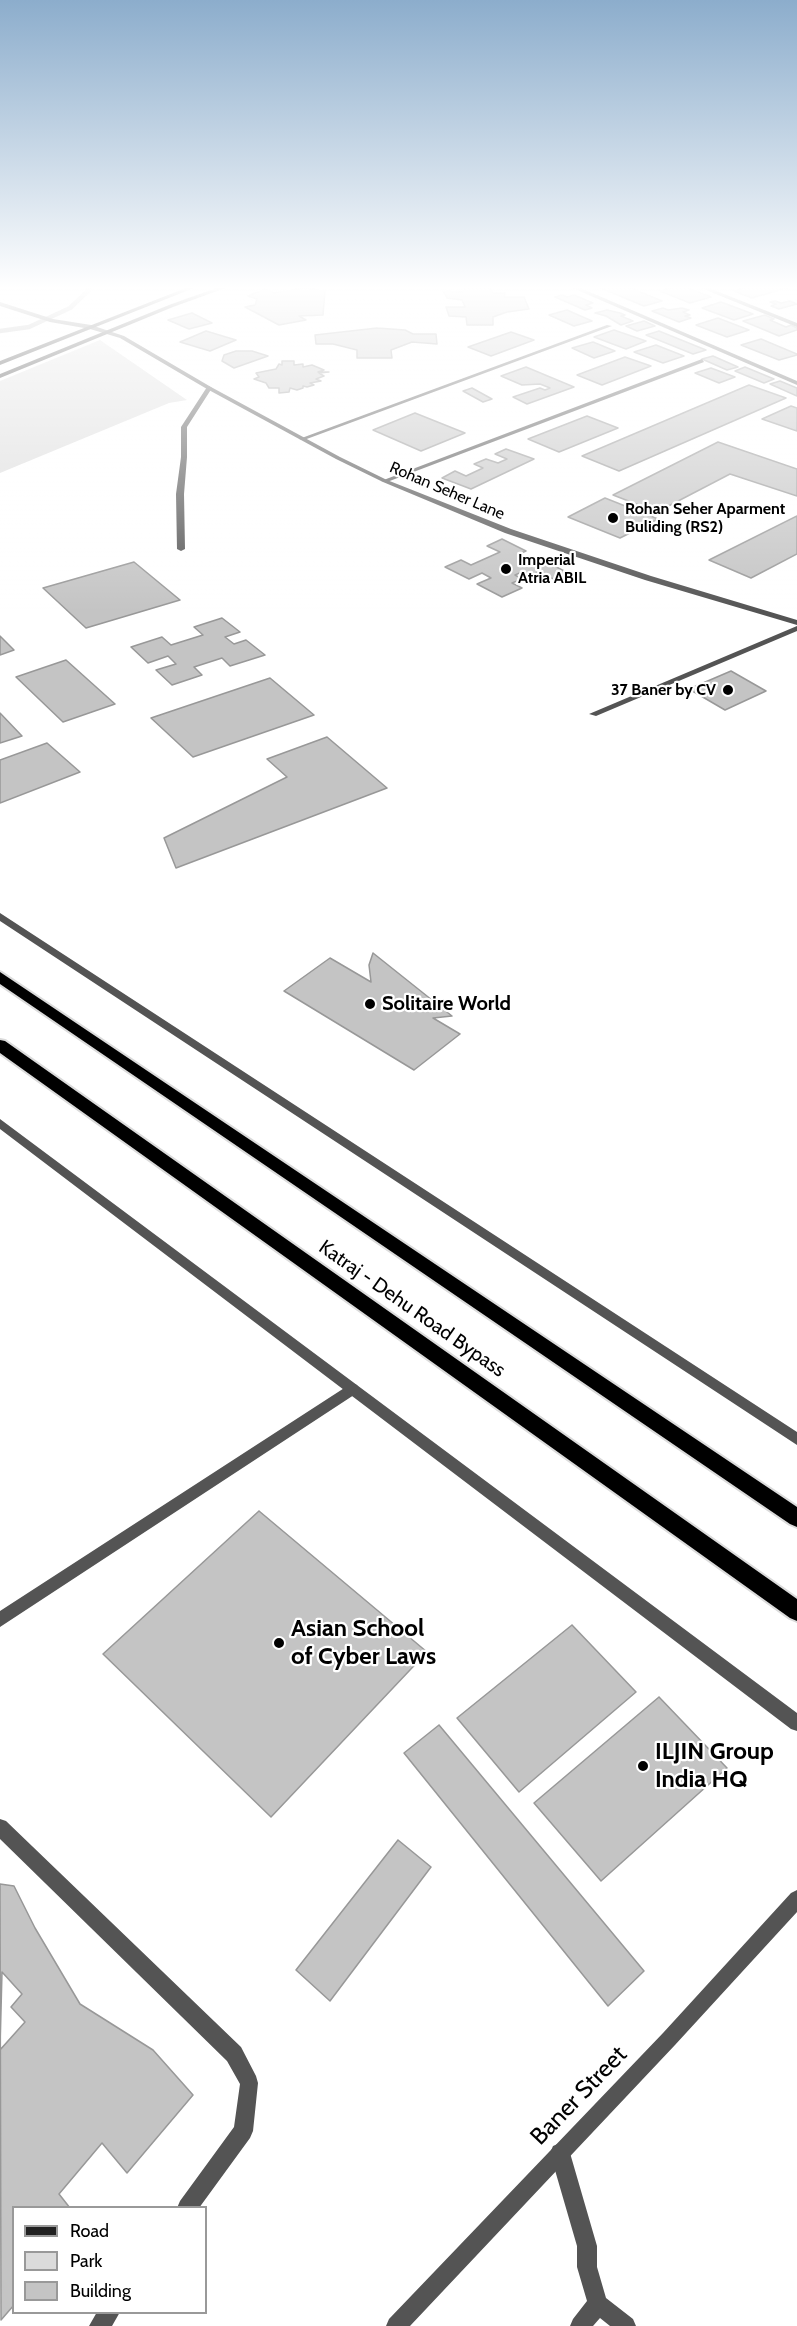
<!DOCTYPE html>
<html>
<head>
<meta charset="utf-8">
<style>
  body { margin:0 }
  #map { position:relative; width:797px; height:2326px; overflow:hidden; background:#fff; font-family:Cabin,sans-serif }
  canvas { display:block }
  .legend { position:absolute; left:12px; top:2206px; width:195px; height:108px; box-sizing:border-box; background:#fff; border:2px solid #999; margin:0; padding:8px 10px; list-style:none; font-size:18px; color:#000 }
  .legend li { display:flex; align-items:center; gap:12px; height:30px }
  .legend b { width:30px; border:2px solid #999 }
</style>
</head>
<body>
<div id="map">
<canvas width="797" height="2326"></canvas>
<ul class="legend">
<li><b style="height:8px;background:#212121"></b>Road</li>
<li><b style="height:16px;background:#dbdbdb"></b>Park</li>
<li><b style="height:16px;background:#c4c4c4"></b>Building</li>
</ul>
</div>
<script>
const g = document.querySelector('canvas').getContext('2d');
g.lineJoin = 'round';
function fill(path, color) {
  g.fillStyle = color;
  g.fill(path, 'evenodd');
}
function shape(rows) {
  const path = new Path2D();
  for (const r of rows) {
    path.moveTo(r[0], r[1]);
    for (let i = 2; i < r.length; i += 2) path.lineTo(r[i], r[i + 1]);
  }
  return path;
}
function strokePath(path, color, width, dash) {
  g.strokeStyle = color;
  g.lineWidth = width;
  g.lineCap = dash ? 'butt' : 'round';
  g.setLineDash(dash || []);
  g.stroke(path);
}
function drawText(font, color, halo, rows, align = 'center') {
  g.font = font + ' Cabin,sans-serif';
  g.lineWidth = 4.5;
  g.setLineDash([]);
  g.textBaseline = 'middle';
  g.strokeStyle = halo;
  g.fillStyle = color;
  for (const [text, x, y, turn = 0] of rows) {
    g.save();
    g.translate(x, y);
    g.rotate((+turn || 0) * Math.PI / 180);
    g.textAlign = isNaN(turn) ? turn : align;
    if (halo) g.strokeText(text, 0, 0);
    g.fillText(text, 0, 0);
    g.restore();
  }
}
const green = shape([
  [100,340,187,400,169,403,0,473,0,381]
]);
const stream = shape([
  [0,331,29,327,70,308,88,291,89,286]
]);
const building = shape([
  [467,286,489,286,493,293,505,293,504,297,524,297,529,309,507,312,493,317,493,325,467,325,466,317,449,316,446,307,465,307,462,300,447,298,443,291,463,292,467,286],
  [626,286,662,301,644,306,598,287,626,286],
  [678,286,683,286,711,297,690,303,660,291,678,286],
  [752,286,793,286,752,298,734,291,752,286],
  [304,288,325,291,323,315,299,316,306,320,279,325,245,307,255,305,257,299,248,296,265,289,274,293,304,288],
  [562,295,567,297,574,295,593,303,586,305,592,308,585,310,555,297,562,295],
  [775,301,781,303,790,301,797,304,779,309,771,306,776,304,770,302,775,301],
  [721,302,753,314,734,320,702,308,721,302],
  [663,308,668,310,682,308,689,310,683,312,690,315,685,316,691,318,679,322,652,311,663,308],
  [567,310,592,321,574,326,549,315,567,310],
  [607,310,620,313,625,315,621,316,633,321,621,325,606,316,595,313,607,310],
  [192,313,212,323,189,329,168,320,192,313],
  [765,315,774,319,770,320,786,327,791,325,797,328,797,330,779,336,743,321,765,315],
  [718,318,749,330,727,337,696,325,718,318],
  [644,321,655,326,637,331,626,326,644,321],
  [377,328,405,330,413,334,436,334,437,344,412,342,391,350,392,358,357,358,357,350,333,344,316,344,315,335,377,328],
  [614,330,646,341,626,349,594,337,614,330],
  [206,331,236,340,210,351,180,342,206,331],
  [659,331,706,350,693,354,646,335,659,331],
  [511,332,534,340,491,356,468,347,511,332],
  [761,339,797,354,797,355,779,360,741,345,761,339],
  [593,342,615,351,594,358,572,348,593,342],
  [656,345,684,356,663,363,634,352,656,345],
  [236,351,252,351,268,356,234,368,222,361,224,355,236,351],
  [713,356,738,367,727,370,702,359,713,356],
  [625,357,651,366,602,385,577,375,625,357],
  [282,361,294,361,294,365,303,364,303,367,312,365,324,370,318,372,329,372,319,373,324,376,316,379,321,381,310,383,314,385,307,387,303,386,303,388,297,390,290,388,289,392,279,393,279,388,269,388,266,383,254,379,259,377,256,373,276,369,279,364,282,365,282,361],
  [526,367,574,387,527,404,513,397,540,388,545,390,550,388,540,384,522,385,501,376,526,367],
  [745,367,774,379,764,383,735,371,745,367],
  [711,368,735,377,719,383,695,373,711,368],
  [780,381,797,388,797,396,770,384,780,381],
  [749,385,786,398,619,471,582,456,749,385],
  [472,388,492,399,483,402,463,391,472,388],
  [791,406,797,408,797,431,762,419,791,406],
  [415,413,465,433,421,451,373,430,415,413],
  [587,416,618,428,559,452,528,439,587,416],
  [718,442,797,469,797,496,730,474,657,512,613,495,718,442],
  [506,449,534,459,471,489,442,478,455,471,466,476,483,468,474,464,486,459,498,463,507,459,495,454,506,449],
  [605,498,658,519,620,538,568,517,605,498],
  [797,516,797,554,751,578,709,560,797,516],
  [502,539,526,551,519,554,535,562,541,559,568,573,554,579,536,573,531,576,522,572,515,575,522,579,512,583,522,588,502,597,477,584,491,578,482,573,469,579,445,567,461,560,471,565,500,552,487,546,502,539],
  [134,562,180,600,86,628,43,588,134,562],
  [222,618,240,632,225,637,234,644,246,640,265,655,230,666,222,658,194,667,202,675,172,685,156,670,176,664,168,656,148,663,131,647,162,637,171,645,203,635,194,627,222,618],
  [0,636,14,650,0,655,0,636],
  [66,660,115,704,63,722,16,677,66,660],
  [731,671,766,691,725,710,689,689,731,671],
  [270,678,314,715,193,757,151,718,270,678],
  [0,713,22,736,0,743,0,713],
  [327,737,387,788,176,868,164,838,287,777,267,759,327,737],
  [47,743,80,772,0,803,0,760,47,743],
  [373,953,452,1016,433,1018,460,1034,414,1070,284,991,330,958,371,982,369,965,373,953],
  [259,1511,427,1652,271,1817,103,1654,259,1511],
  [572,1625,636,1692,519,1792,457,1718,572,1625],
  [659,1697,727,1768,601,1881,534,1803,659,1697],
  [439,1725,644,1971,608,2006,404,1753,439,1725],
  [398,1840,431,1867,330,2001,296,1970,398,1840],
  [0,1884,14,1886,35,1928,80,2004,153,2050,193,2095,127,2173,102,2143,59,2194,70,2208,14,2208,14,2305,1,2320,0,1884],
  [2,1972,22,1994,11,2007,25,2022,0,2050,2,1972]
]);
const minor = shape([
  [568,286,576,286,797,381,797,385,568,286],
  [696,286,704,286,797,323,797,327,696,286],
  [607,325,612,326,304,440,299,439,607,325],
  [702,359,704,362,387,482,381,481,702,359],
  [209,386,212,388,187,427,187,457,184,494,185,549,181,551,177,549,176,494,181,457,181,427,207,387,209,386],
  [797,626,797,631,596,716,589,714,797,626],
  [352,1383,357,1385,359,1389,357,1393,0,1627,0,1611,352,1383],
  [0,1819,6,1821,241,2047,256,2076,258,2083,253,2131,250,2138,199,2208,177,2208,180,2201,234,2127,240,2084,227,2061,0,1839,0,1819],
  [560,2143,567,2146,570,2153,597,2246,597,2267,606,2298,633,2319,636,2326,610,2326,600,2318,593,2326,570,2326,573,2319,587,2301,577,2267,577,2246,550,2153,553,2146,560,2143],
  [97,2312,120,2312,112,2326,89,2326,97,2312]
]);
const tertiary = shape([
  [0,302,53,319,91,325,124,336,211,387,340,457,387,480,511,529,651,576,797,620,797,625,645,580,505,533,383,482,336,459,207,389,120,338,90,329,50,322,0,306,0,302],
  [0,913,797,1432,797,1445,0,921,0,913],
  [0,1119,797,1713,797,1731,791,1729,0,1129,0,1119],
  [797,1890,797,1912,675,2045,410,2326,386,2326,389,2319,663,2033,791,1893,797,1890]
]);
const secondary = shape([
  [191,286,199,286,0,365,0,361,191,286],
  [222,286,231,286,173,307,0,378,0,374,169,305,222,286]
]);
const trunk = shape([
  [0,972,797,1507,797,1527,790,1524,0,984,0,972],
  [0,1040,5,1041,797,1599,797,1621,790,1618,0,1053,0,1040]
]);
const markers = [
  [613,518,6,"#000"],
  [506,569,6,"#000"],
  [728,690,6,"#000"],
  [370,1004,6,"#000"],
  [279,1643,6,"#000"],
  [643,1766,6,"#000"]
];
const farStreetnames = [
  ["Rohan Seher Lane",447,491,23]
];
const farPoinames = [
  ["Rohan Seher Aparment",625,509],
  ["Buliding (RS2)",625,527],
  ["Imperial",518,560],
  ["Atria ABIL",518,578],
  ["37 Baner by CV",716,690,"right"]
];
const poiNames = [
  ["Solitaire World",382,1004]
];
const streetNames = [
  ["Katraj - Dehu Road Bypass",412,1309,35]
];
const nearPoinames = [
  ["Asian School",291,1629],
  ["of Cyber Laws",291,1657],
  ["ILJIN Group",655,1752],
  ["India HQ",655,1780]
];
const nearStreetnames = [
  ["Baner Street",579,2096,-46]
];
fill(green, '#dbdbdb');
strokePath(stream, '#a2a2a2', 4.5);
fill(building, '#c4c4c4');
strokePath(building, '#989898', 1.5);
strokePath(trunk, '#dbdbdb', 4);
fill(minor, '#545454');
fill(tertiary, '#545454');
fill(secondary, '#212121');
fill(trunk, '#000');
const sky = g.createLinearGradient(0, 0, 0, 612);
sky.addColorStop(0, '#8cadcc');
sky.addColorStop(0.47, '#fff');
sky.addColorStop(1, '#ffffff00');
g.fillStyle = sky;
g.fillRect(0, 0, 797, 612);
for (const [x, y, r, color] of markers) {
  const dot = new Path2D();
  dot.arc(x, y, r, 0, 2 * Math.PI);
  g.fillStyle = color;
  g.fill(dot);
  strokePath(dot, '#fff', 2);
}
drawText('16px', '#000', '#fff', farStreetnames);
drawText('bold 16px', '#000', '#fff', farPoinames, 'left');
drawText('bold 20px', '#000', '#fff', poiNames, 'left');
drawText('20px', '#000', '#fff', streetNames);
drawText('bold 24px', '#000', '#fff', nearPoinames, 'left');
drawText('24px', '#000', '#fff', nearStreetnames);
</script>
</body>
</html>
